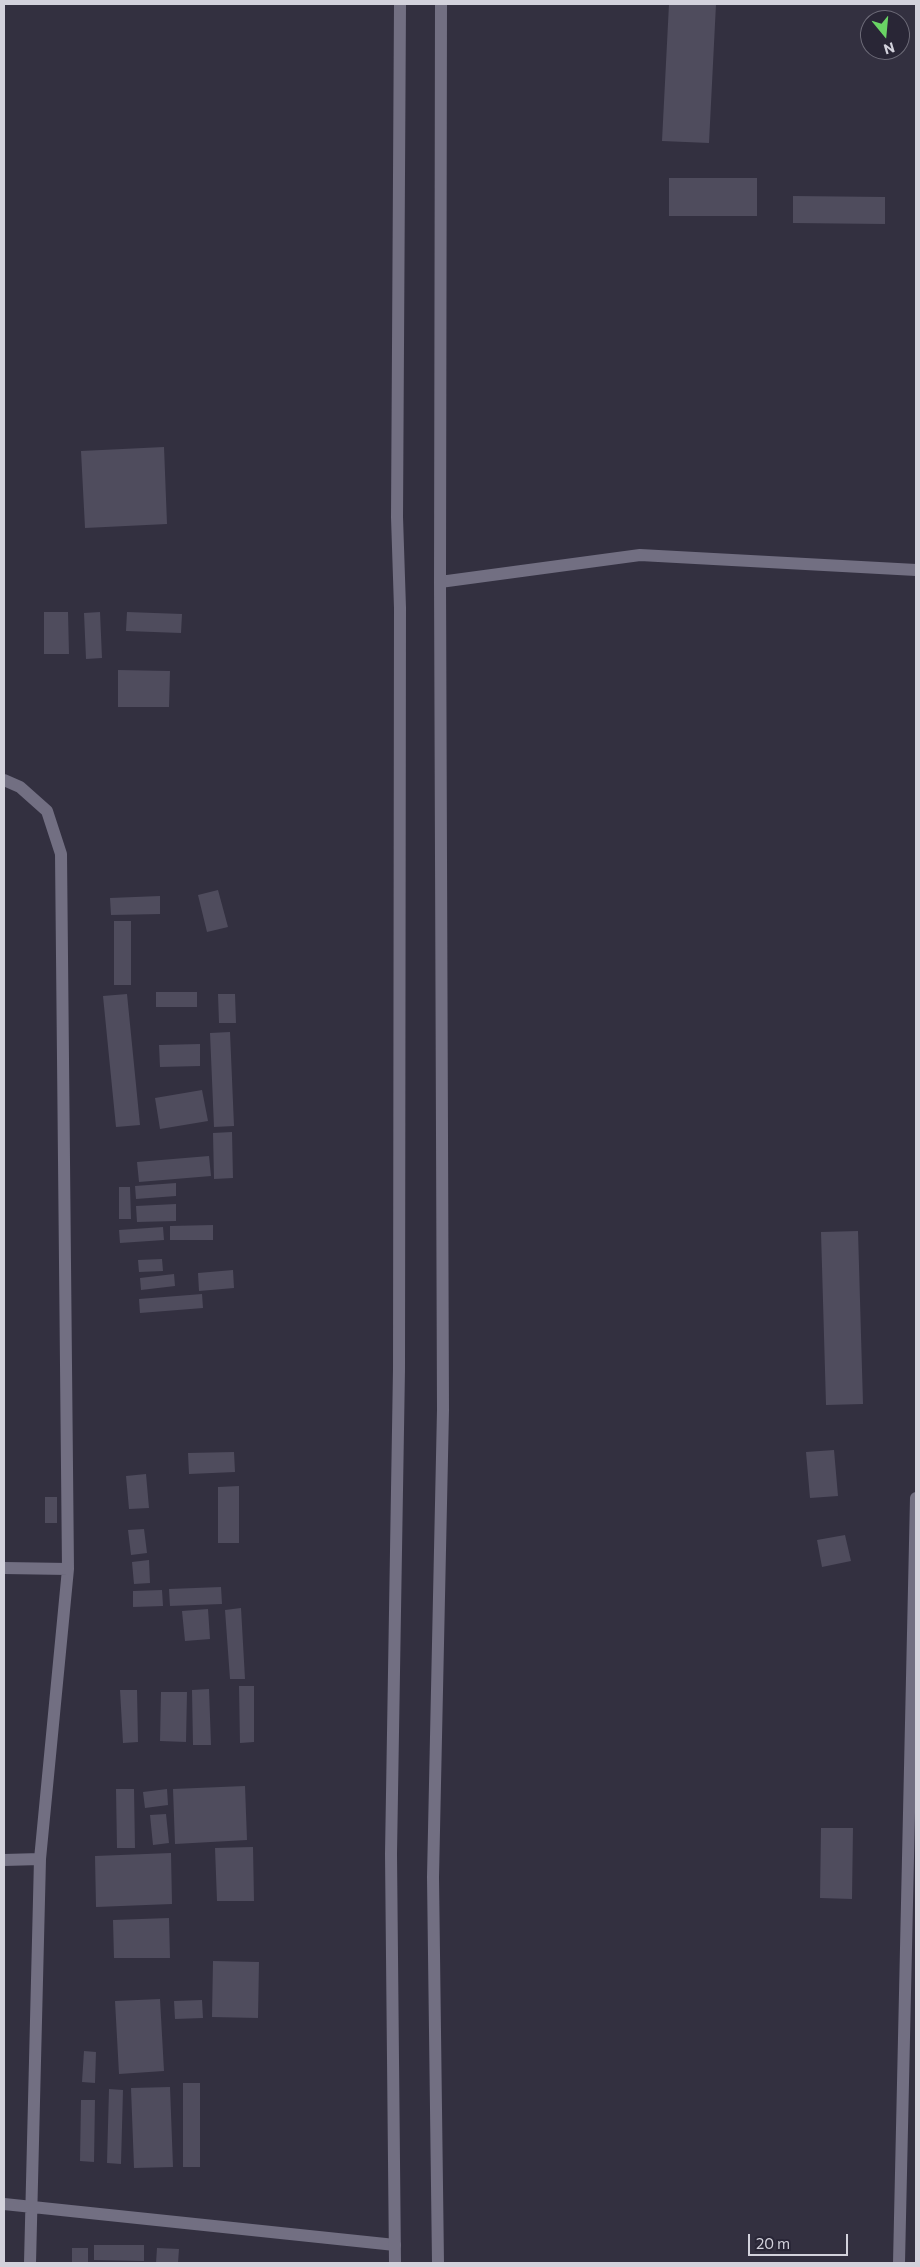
<!DOCTYPE html>
<html>
<head>
<meta charset="utf-8">
<style>
  body { margin:0 }
  #map { position:relative; width:920px; height:2267px; overflow:hidden; background:#333040; font-family:Commissioner,sans-serif }
  canvas { display:block }
  .frame { position:absolute; inset:0; border:5px solid #d3d2dc; pointer-events:none }
  .north { position:absolute; left:860px; top:10px; width:50px; height:50px; box-sizing:border-box; background:#292636; border:1px solid #6d6b78; border-radius:50%; rotate:163deg; font-size:14px; font-weight:700; line-height:20px; text-align:center; color:#d3d2dc }
  .north::after { content:''; display:block; margin:auto; width:18px; height:22px; background:#69d464; clip-path:polygon(50% 0,100% 100%,50% 72%,0 100%) }
  .scale { position:absolute; left:748px; top:2234px; width:100px; height:22px; box-sizing:border-box; border:2px solid #d3d2dc; border-top:0; padding-left:6px; font-size:15px; line-height:18px; white-space:nowrap; color:#d3d2dc; -webkit-text-stroke:4px #292636; paint-order:stroke }
</style>
</head>
<body>
<div id="map">
<canvas width="920" height="2267"></canvas>
<div class="frame"></div>
<div class="north">N</div>
<div class="scale">20 m</div>
</div>
<script>
const g = document.querySelector('canvas').getContext('2d');
g.lineJoin = 'round';
function fill(path, color) {
  g.fillStyle = color;
  g.fill(path, 'evenodd');
}
function shape(rows) {
  const path = new Path2D();
  for (const r of rows) {
    path.moveTo(r[0], r[1]);
    for (let i = 2; i < r.length; i += 2) path.lineTo(r[i], r[i + 1]);
  }
  return path;
}
function strokePath(path, color, width, dash) {
  g.strokeStyle = color;
  g.lineWidth = width;
  g.lineCap = dash ? 'butt' : 'round';
  g.setLineDash(dash || []);
  g.stroke(path);
}
const building = shape([
  [669,4,716,4,709,143,662,141],
  [669,178,757,178,757,216,669,216],
  [793,196,885,197,885,224,793,223],
  [164,447,167,524,85,528,81,451],
  [44,612,68,612,69,654,44,654],
  [100,612,102,658,86,659,84,613],
  [127,612,182,614,181,633,126,631],
  [118,670,170,671,169,707,118,707],
  [218,890,228,927,207,932,198,895],
  [160,896,160,914,111,915,110,898],
  [114,921,131,921,131,985,114,985],
  [156,992,197,992,197,1007,156,1007],
  [127,994,140,1125,116,1127,103,996],
  [218,994,235,994,236,1023,219,1023],
  [230,1032,234,1126,214,1127,210,1033],
  [200,1044,200,1066,160,1067,159,1045],
  [202,1090,208,1121,160,1129,155,1098],
  [232,1132,233,1178,214,1179,213,1133],
  [209,1156,211,1176,139,1182,137,1162],
  [176,1183,176,1196,136,1199,135,1186],
  [119,1187,130,1187,131,1219,119,1219],
  [176,1204,176,1221,137,1222,136,1206],
  [213,1225,213,1240,170,1240,170,1226],
  [163,1227,164,1240,120,1243,119,1230],
  [858,1231,863,1404,826,1405,821,1232],
  [162,1259,163,1271,139,1272,138,1260],
  [233,1270,234,1288,199,1291,198,1273],
  [174,1274,175,1286,141,1290,140,1278],
  [202,1294,203,1308,140,1313,139,1299],
  [834,1450,838,1496,810,1498,806,1452],
  [234,1452,235,1472,189,1474,188,1453],
  [146,1474,149,1508,129,1509,126,1476],
  [239,1486,239,1543,218,1543,218,1487],
  [45,1497,57,1497,57,1523,45,1523],
  [144,1529,147,1553,131,1555,128,1530],
  [845,1535,851,1561,822,1567,817,1540],
  [149,1560,150,1583,134,1584,132,1562],
  [221,1587,222,1604,170,1606,169,1589],
  [162,1590,163,1606,133,1607,133,1591],
  [241,1608,245,1679,230,1679,225,1610],
  [208,1609,210,1639,185,1641,182,1611],
  [239,1686,254,1686,254,1742,240,1743],
  [209,1689,211,1745,193,1745,192,1690],
  [120,1690,137,1690,138,1742,123,1743],
  [161,1692,187,1692,186,1742,160,1741],
  [245,1786,247,1840,175,1844,173,1789],
  [116,1789,134,1789,135,1848,117,1848],
  [167,1789,168,1805,145,1808,143,1792],
  [166,1814,169,1843,153,1845,150,1815],
  [821,1828,853,1828,852,1899,820,1898],
  [253,1847,254,1901,217,1901,215,1848],
  [171,1853,172,1904,96,1907,95,1856],
  [169,1918,170,1958,114,1958,113,1920],
  [213,1961,259,1962,258,2018,212,2017],
  [160,1999,164,2071,119,2074,115,2001],
  [202,2000,203,2018,175,2019,174,2001],
  [84,2051,96,2052,95,2083,82,2082],
  [183,2083,200,2083,200,2167,183,2167],
  [170,2087,173,2167,134,2168,131,2088],
  [109,2089,123,2090,121,2164,107,2163],
  [81,2100,95,2100,94,2162,80,2161],
  [94,2245,144,2245,144,2261,94,2260],
  [72,2248,88,2248,88,2263,72,2263],
  [157,2248,179,2249,178,2263,156,2263]
]);
const service = shape([
  [440,582,640,555,916,570],
  [899,2263,916,1498]
]);
const minor = shape([
  [4,780,20,787,47,811,61,854,68,1569,40,1859,30,2263],
  [4,1568,68,1569],
  [4,1860,40,1859],
  [4,2204,395,2245]
]);
const tertiary = shape([
  [395,2263,391,1854,399,1369,400,608,397,517,400,4],
  [438,2263,433,1877,443,1410,440,582,441,4]
]);
fill(building, '#4f4c5d');
strokePath(service, '#726f82', 12);
strokePath(minor, '#726f82', 12);
strokePath(tertiary, '#726f82', 12);
</script>
</body>
</html>
